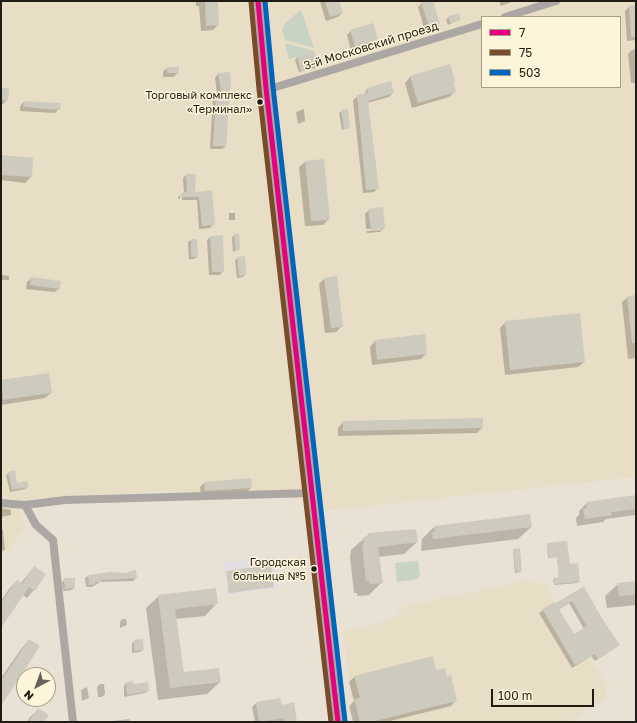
<!DOCTYPE html>
<html>
<head>
<meta charset="utf-8">
<style>
  body { margin:0 }
  #map { position:relative; width:637px; height:723px; overflow:hidden; background:#e9e2d4; font-family:"Golos Text",sans-serif }
  canvas { display:block }
  .frame { position:absolute; inset:0; border:2px solid #201c13; pointer-events:none }
  .legend { position:absolute; left:481px; top:16px; width:140px; height:72px; box-sizing:border-box; background:#fef4d9; border:1px solid #a59e8a; margin:0; padding:5px 7px; list-style:none; font-size:12px; color:#201c13 }
  .legend li { display:flex; align-items:center; gap:8px; height:20px }
  .legend b { width:20px; border:1px solid #a59e8a }
  .north { position:absolute; left:16px; top:667px; width:40px; height:40px; box-sizing:border-box; background:#fef4d9; border:1px solid #a59e8a; border-radius:50%; rotate:221deg; font-size:11px; font-weight:700; line-height:16px; text-align:center; color:#201c13 }
  .north::after { content:''; display:block; margin:auto; width:14px; height:18px; background:#666157; clip-path:polygon(50% 0,100% 100%,50% 72%,0 100%) }
  .scale { position:absolute; left:491px; top:689px; width:103px; height:18px; box-sizing:border-box; border:2px solid #201c13; border-top:0; padding-left:5px; font-size:12px; line-height:14px; white-space:nowrap; color:#201c13; -webkit-text-stroke:3px #fef4d9; paint-order:stroke }
</style>
</head>
<body>
<div id="map">
<canvas width="637" height="723"></canvas>
<div class="frame"></div>
<ul class="legend">
<li><b style="height:5px;background:#e5007d"></b>7</li>
<li><b style="height:5px;background:#7a4b2a"></b>75</li>
<li><b style="height:5px;background:#0065bd"></b>503</li>
</ul>
<div class="north">N</div>
<div class="scale">100 m</div>
</div>
<script>
const g = document.querySelector('canvas').getContext('2d');
g.lineJoin = 'round';
function fill(path, color) {
  g.fillStyle = color;
  g.fill(path, 'evenodd');
}
function shape(rows) {
  const path = new Path2D();
  for (const r of rows) {
    path.moveTo(r[0], r[1]);
    for (let i = 2; i < r.length; i += 2) path.lineTo(r[i], r[i + 1]);
  }
  return path;
}
function strokePath(path, color, width, dash) {
  g.strokeStyle = color;
  g.lineWidth = width;
  g.lineCap = dash ? 'butt' : 'round';
  g.setLineDash(dash || []);
  g.stroke(path);
}
function drawText(font, color, halo, rows, align = 'center') {
  g.font = font + ' "Golos Text",sans-serif';
  g.lineWidth = 3;
  g.setLineDash([]);
  g.textBaseline = 'middle';
  g.strokeStyle = halo;
  g.fillStyle = color;
  for (const [text, x, y, turn = 0] of rows) {
    g.save();
    g.translate(x, y);
    g.rotate((+turn || 0) * Math.PI / 180);
    g.textAlign = isNaN(turn) ? turn : align;
    if (halo) g.strokeText(text, 0, 0);
    g.fillText(text, 0, 0);
    g.restore();
  }
}
const built = shape([
  [1,1,247,1,252,28,259,103,274,216,304,482,301,490,194,493,159,491,27,501,14,500,1,495],
  [265,1,636,1,636,477,322,511],
  [482,17,620,17,620,87,482,87],
  [1,505,12,505,16,509,27,527,10,547,1,554],
  [525,581,544,584,588,658,608,685,605,699,587,709,569,722,355,722,343,632,391,620,405,606]
]);
const medical = shape([
  [275,556,279,588,227,595,223,563]
]);
const green = shape([
  [301,10,314,48,285,40,282,30,284,24],
  [285,43,314,51,289,59],
  [418,561,420,575,418,579,397,582,395,563]
]);
const shadow = shape([
  [196,1,217,1,218,25,213,30,201,31,199,6,196,6],
  [322,1,338,1,342,13,338,17,326,21,320,2],
  [431,1,439,24,435,28,425,31,418,7,422,3],
  [499,1,514,1,501,6],
  [636,6,636,40,627,41,625,11,629,7],
  [449,17,460,19,448,25,446,20],
  [351,31,377,40,373,44,351,51,347,35],
  [636,49,636,83,631,83,628,54,632,50],
  [297,57,318,65,315,68,299,72,295,60],
  [450,65,454,80,452,83,455,92,449,97,412,108,405,83,410,77],
  [167,68,178,68,178,73,173,77,163,77,163,72],
  [229,73,226,146,222,149,210,149,213,97,217,93,215,78,218,74],
  [1,89,7,100,1,106],
  [367,89,393,93,389,97,367,103,378,188,374,192,363,193,353,100,358,96,364,95],
  [24,102,59,109,55,113,20,111,20,106],
  [304,109,305,121,298,124,296,112],
  [342,111,349,127,342,130,339,113],
  [1,156,32,159,31,177,25,183,1,180],
  [323,160,329,219,323,225,305,226,299,167,305,162],
  [186,175,194,193,211,192,213,225,210,228,199,229,197,200,182,200,182,195,180,195,180,199,178,199,178,197,181,194,184,194,183,178],
  [369,210,384,228,380,232,367,233,367,231,381,230,381,228,366,229,365,214],
  [229,213,235,213,235,220,229,220],
  [234,235,238,235,239,249,233,252,232,238],
  [211,236,223,271,220,275,209,275,207,240],
  [191,240,197,257,194,259,189,259,188,242],
  [238,258,245,275,243,277,237,278,235,260],
  [1,275,9,276,9,280,1,280],
  [31,278,59,288,55,292,26,289,27,282],
  [324,279,342,326,336,332,325,333,319,284],
  [636,296,636,358,628,359,622,302,628,297],
  [506,322,584,362,578,367,505,375,500,328],
  [375,341,426,354,421,359,372,365,370,347],
  [48,374,51,393,45,398,1,405,1,381],
  [343,422,482,428,477,433,338,436,338,428],
  [9,473,16,484,27,487,25,489,10,492,6,475],
  [204,483,251,488,247,492,201,494,200,487],
  [636,496,636,515,606,519,603,522,577,526,576,518,579,515,579,511,587,503],
  [1,508,11,510,11,515,1,517],
  [435,526,531,527,518,539,421,551,422,539],
  [1,530,3,530,5,550,1,551],
  [369,534,417,542,404,554,378,557,382,582,369,595,357,596,357,593,354,593,350,557,351,550],
  [547,544,569,565,578,583,554,585,553,579,559,578,557,557,548,558],
  [513,550,521,571,520,572,515,573],
  [34,567,34,590,27,598,23,595,1,627,1,601,9,589,17,581,20,584],
  [129,572,136,578,133,581,100,582,92,587,86,587,85,578,88,576,110,573,127,574],
  [227,572,273,586,229,593],
  [65,579,74,588,72,590,63,591,62,582],
  [636,582,636,605,607,608,605,596,618,584],
  [585,592,619,645,595,661,591,656,572,668,539,613,554,603,555,605],
  [569,603,584,629,574,635,558,610],
  [159,596,217,603,205,616,175,619,183,673,220,682,207,694,158,700,146,608],
  [122,619,126,619,127,625,120,628,120,622],
  [29,640,1,704,1,678,21,649],
  [134,641,143,650,140,652,132,653,132,644],
  [436,671,456,700,451,706,386,722,353,722,349,706,354,701,349,682,355,676],
  [126,683,132,685,148,691,145,693,124,697,124,686],
  [100,684,104,684,105,694,102,697,98,697,97,687],
  [87,687,89,698,82,701,81,690],
  [256,703,281,706,296,722,255,722,252,707],
  [39,709,42,722,27,722,30,717],
  [129,719,130,722,106,722]
]);
const building = shape([
  [205,1,218,1,219,25,206,26],
  [325,1,339,1,343,13,330,17],
  [425,1,433,1,440,24,429,27,421,2],
  [636,5,636,37,631,37,629,6],
  [459,13,461,20,450,23,448,16],
  [373,23,378,40,355,47,350,30],
  [314,51,319,65,301,71,297,56],
  [450,64,455,81,453,81,456,92,418,103,410,76],
  [167,67,179,67,179,73,167,73],
  [230,72,231,89,230,89,226,146,213,146,216,92,221,92,218,73],
  [391,81,394,93,368,101,379,189,366,190,357,95,368,93,367,88],
  [1,88,9,88,8,101,1,100],
  [24,101,61,103,60,110,23,107],
  [348,109,350,128,344,129,341,110],
  [1,155,33,158,32,177,1,175],
  [324,159,330,220,311,221,305,161],
  [186,174,196,174,195,192,212,190,215,225,202,226,199,197,181,197,181,193,187,192],
  [383,207,385,228,371,230,368,209],
  [234,234,239,234,240,249,235,250],
  [223,235,224,272,212,272,210,236],
  [191,239,197,239,198,257,191,257],
  [245,256,246,275,239,276,237,257],
  [337,276,343,327,331,328,324,278],
  [31,277,61,281,60,289,30,285],
  [636,295,636,343,632,343,627,296],
  [580,313,585,362,510,370,505,321],
  [425,334,427,354,377,360,375,340],
  [49,373,52,393,3,400,1,380],
  [483,418,483,428,343,431,343,421],
  [15,470,17,483,27,481,29,487,12,490,8,472],
  [251,478,252,488,205,491,204,482],
  [636,495,636,509,611,512,612,515,585,519,583,509,587,508,586,502],
  [530,514,532,527,433,539,432,532,435,532,434,526],
  [413,529,416,530,418,542,378,547,383,583,370,584,369,581,366,581,362,544,364,544,363,537,369,536,368,533],
  [567,541,570,564,578,563,580,582,554,584,554,577,559,577,557,557,549,558,547,543],
  [520,548,522,571,516,572,513,549],
  [271,565,274,587,229,593,226,571],
  [34,566,46,574,35,591,29,587,1,628,1,603,17,580,22,584],
  [136,570,137,578,101,580,101,582,95,582,95,584,89,585,88,575,110,572,129,573,129,571],
  [64,578,75,578,75,588,65,589],
  [636,581,636,595,619,596,617,583],
  [584,586,601,617,620,645,598,659,595,654,575,665,542,609,555,602,556,603],
  [572,601,587,626,574,634,559,609],
  [216,588,218,604,175,609,184,672,219,668,221,682,170,688,158,595],
  [29,639,40,646,1,706,1,681],
  [143,639,144,650,134,651,134,640],
  [433,656,436,670,445,668,447,676,451,675,457,701,371,722,360,722,354,699,360,698,354,676],
  [133,681,133,684,148,682,149,691,127,695,126,682],
  [280,698,282,705,294,702,297,722,285,722,284,718,259,722,256,702],
  [38,708,49,715,44,722,29,722]
]);
const minor = shape([
  [505,17,556,1],
  [266,88,276,87,482,24],
  [1,503,25,505,65,500,312,493],
  [25,505,36,525,53,540,73,722]
]);
const primary = shape([
  [258,1,266,88,338,722]
]);
const bus1 = shape([
  [258,1,266,88,338,722]
]);
const bus2 = shape([
  [251,2,259,89,331,722]
]);
const bus3 = shape([
  [265,1,273,87,345,721]
]);
const markers = [
  [260,102,3.5,"#201c13"],
  [314,569,3.5,"#201c13"]
];
const busNames = [
  ["Торговый комплекс",252,96],
  ["«Терминал»",252,110],
  ["Городская",306,563],
  ["больница №5",306,577]
];
const streetNames = [
  ["3-й Московский проезд",371,46,-17]
];
fill(built, '#e8ddc5');
fill(medical, '#e3dee3');
fill(green, '#c9d3c4');
fill(shadow, '#0003');
fill(building, '#cfcabe');
strokePath(minor, '#ada7a4', 8);
strokePath(primary, '#afa9a2', 12);
strokePath(bus1, '#e5007d', 5);
strokePath(bus2, '#7a4b2a', 5);
strokePath(bus3, '#0065bd', 5);
for (const [x, y, r, color] of markers) {
  const dot = new Path2D();
  dot.arc(x, y, r, 0, 2 * Math.PI);
  g.fillStyle = color;
  g.fill(dot);
  strokePath(dot, '#fef4d9', 1.5);
}
drawText('11px', '#201c13', '#fef4d9', busNames, 'right');
drawText('12px', '#201c13', '#fef4d9', streetNames);
</script>
</body>
</html>
